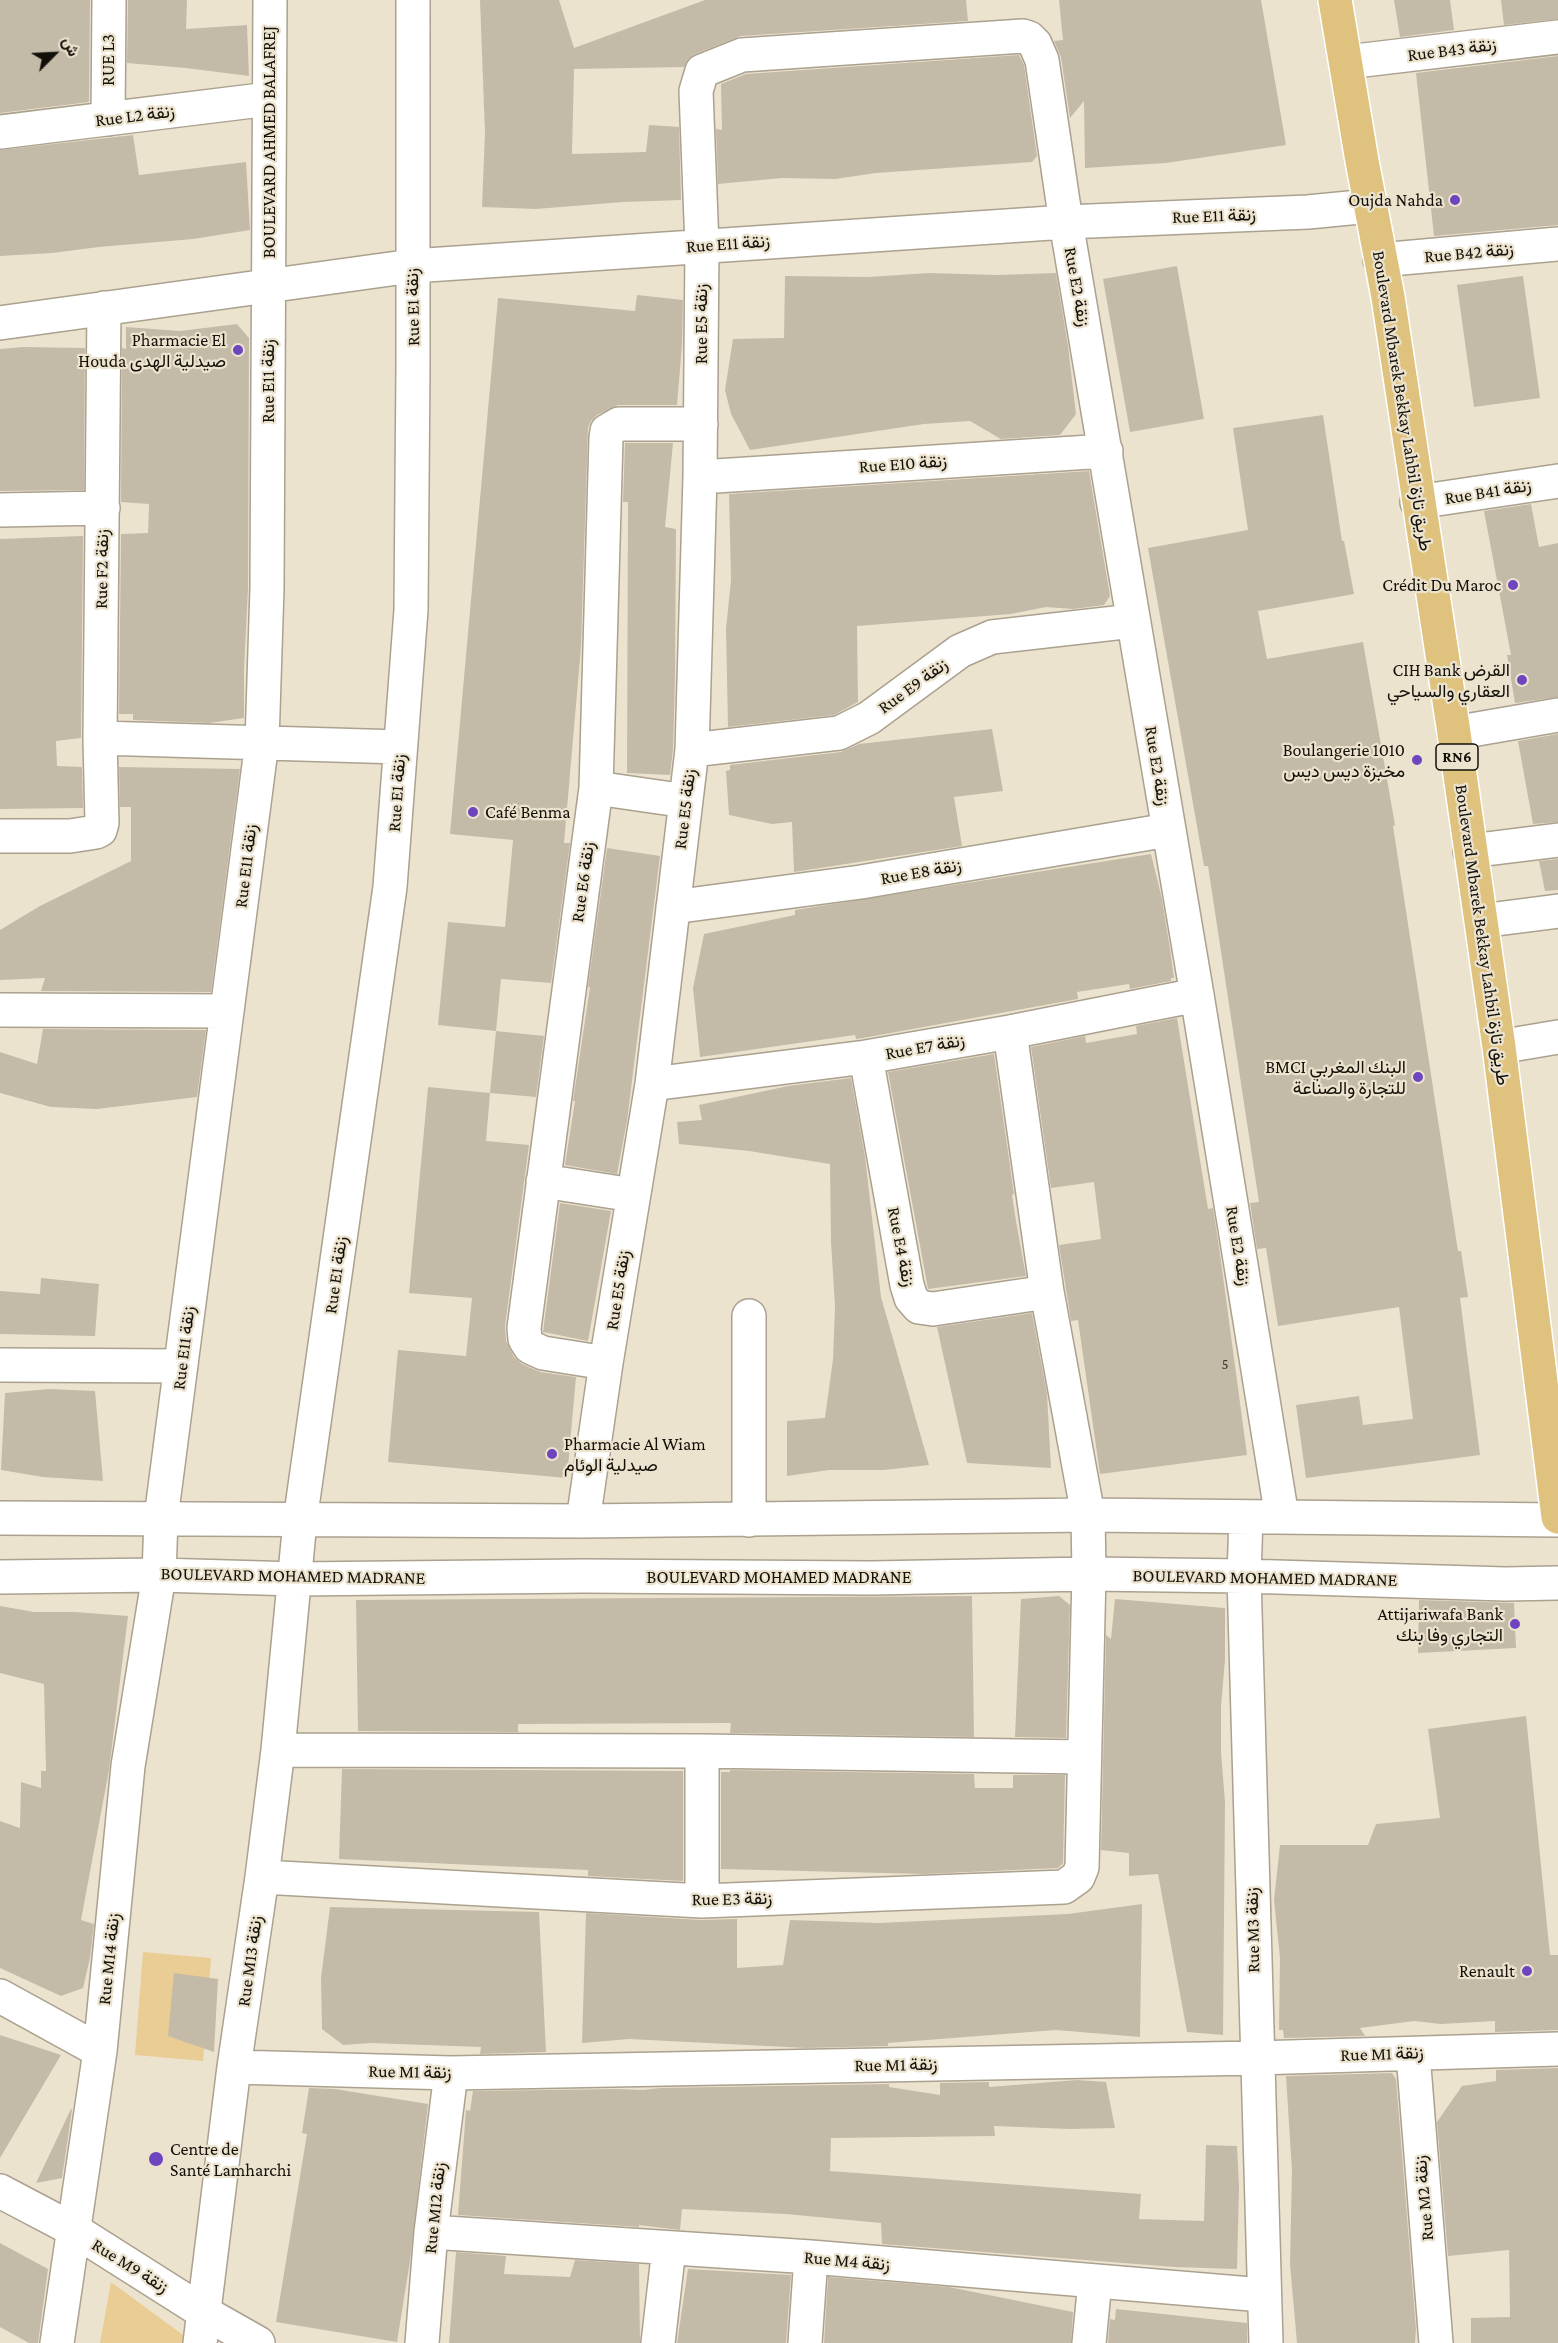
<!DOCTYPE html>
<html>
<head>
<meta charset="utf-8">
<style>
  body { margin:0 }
  #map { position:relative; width:1558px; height:2343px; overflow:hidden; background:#ece3cf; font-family:"Crimson Pro",Vazirmatn,serif }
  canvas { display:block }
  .north { position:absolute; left:24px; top:24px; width:60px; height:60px; -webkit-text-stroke:4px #ece3cf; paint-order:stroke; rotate:66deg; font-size:16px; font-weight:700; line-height:24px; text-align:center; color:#13100a }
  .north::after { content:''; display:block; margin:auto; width:21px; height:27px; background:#13100a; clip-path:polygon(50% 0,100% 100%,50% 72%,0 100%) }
</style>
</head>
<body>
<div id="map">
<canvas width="1558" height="2343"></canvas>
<div class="north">ش</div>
</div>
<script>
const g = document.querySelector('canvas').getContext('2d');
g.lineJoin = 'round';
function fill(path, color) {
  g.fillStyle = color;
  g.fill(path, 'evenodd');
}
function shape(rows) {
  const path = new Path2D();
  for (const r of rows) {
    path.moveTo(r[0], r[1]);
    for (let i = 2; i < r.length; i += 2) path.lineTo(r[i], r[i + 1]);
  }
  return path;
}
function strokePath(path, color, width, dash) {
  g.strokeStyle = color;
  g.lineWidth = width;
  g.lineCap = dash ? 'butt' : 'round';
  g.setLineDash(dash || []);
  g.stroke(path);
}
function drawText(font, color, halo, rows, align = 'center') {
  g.font = font + ' "Crimson Pro",Vazirmatn,serif';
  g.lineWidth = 4.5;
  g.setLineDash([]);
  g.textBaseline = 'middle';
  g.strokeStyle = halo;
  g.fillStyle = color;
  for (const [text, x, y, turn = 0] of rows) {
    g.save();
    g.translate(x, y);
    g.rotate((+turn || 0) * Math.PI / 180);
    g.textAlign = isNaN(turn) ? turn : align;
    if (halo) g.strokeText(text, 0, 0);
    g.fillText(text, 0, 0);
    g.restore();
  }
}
const green = shape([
  [143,1952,211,1958,203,2061,135,2055],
  [111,2282,190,2340,189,2343,100,2343]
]);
const building = shape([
  [0,0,90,0,89,102,0,113],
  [128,0,187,0,186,29,247,25,249,76,186,68,127,63],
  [480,0,559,0,574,48,705,0,966,0,968,21,741,36,695,54,688,59,684,67,574,69,572,154,646,152,649,125,679,127,681,200,623,202,536,209,482,207,485,133],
  [1059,0,1261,0,1286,145,1166,163,1085,168,1084,101,1070,118,1061,57,1054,41,1063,40],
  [1394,0,1450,0,1454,30,1400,37],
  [1501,0,1558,0,1558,19,1504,25],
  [1019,55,1024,65,1037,156,1032,162,876,173,835,179,782,178,718,184,716,129,722,130,721,84,746,74],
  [1558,56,1558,225,1434,236,1416,73],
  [133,135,139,175,246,162,250,230,193,239,99,247,52,253,0,256,0,150],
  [1177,266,1204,419,1130,432,1103,279],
  [929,273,998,275,1056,273,1068,346,1076,414,1060,435,1001,439,970,421,924,424,750,450,731,414,725,390,733,339,784,338,785,276,868,277],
  [1523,276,1540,398,1474,407,1457,285],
  [637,295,683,300,682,345,677,405,618,405,597,415,591,421,588,428,581,647,564,843,570,843,551,983,501,979,496,1031,438,1025,448,922,505,927,513,840,450,834,498,298,635,311],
  [237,324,249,338,248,588,244,671,244,718,209,723,133,720,133,714,119,714,121,534,148,533,149,504,121,502,122,348,126,349,126,327,180,331],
  [23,347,85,348,84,490,0,491,0,349],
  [1323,415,1342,541,1344,541,1354,594,1258,611,1267,659,1363,642,1395,825,1393,826,1404,898,1458,1251,1461,1251,1468,1297,1460,1298,1480,1455,1306,1478,1296,1405,1359,1396,1363,1425,1413,1419,1399,1307,1278,1326,1266,1248,1257,1249,1250,1203,1259,1202,1208,866,1204,866,1148,548,1248,530,1233,428],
  [625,443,673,443,665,527,676,529,675,679,673,749,670,775,627,773,628,502,623,502],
  [1089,471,1110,596,1104,605,1073,609,1046,607,1011,614,857,626,858,702,834,715,728,727,726,629,731,580,729,494],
  [1531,504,1539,547,1558,543,1558,697,1515,703,1507,655,1511,655,1484,511],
  [83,536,81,738,56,741,57,766,82,767,83,808,0,809,0,539],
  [992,729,1003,791,954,797,962,846,794,872,792,822,772,824,729,815,726,771,730,770,730,765,841,752,859,744],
  [1558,734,1558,822,1533,824,1518,741],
  [119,767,240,769,211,992,41,991,45,978,0,980,0,930,40,906,131,861,131,807,120,807],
  [607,848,660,856,627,1121,617,1174,565,1165,575,1101,573,1101,590,987,588,987],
  [1151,854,1162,899,1170,949,1174,978,1171,978,1171,981,1130,989,1129,984,1077,992,1078,999,863,1038,856,1039,855,1035,700,1057,693,988,704,934,795,915,795,910],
  [1558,859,1558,890,1545,891,1539,861],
  [1177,1018,1208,1209,1213,1208,1220,1254,1247,1455,1100,1474,1078,1320,1071,1321,1059,1245,1101,1239,1094,1182,1051,1188,1031,1047,1085,1036,1086,1043,1137,1034,1136,1026],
  [43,1029,206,1030,197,1097,97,1109,51,1107,0,1093,0,1052,37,1064],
  [496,1031,544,1036,536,1097,490,1093],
  [994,1054,1014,1194,1012,1195,1016,1221,1026,1276,928,1289,888,1072],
  [851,1078,865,1156,881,1297,929,1465,884,1470,829,1470,787,1476,787,1421,825,1418,833,1359,835,1307,831,1242,830,1164,749,1151,679,1144,677,1122,702,1120,699,1105,788,1086],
  [428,1087,490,1093,486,1141,529,1145,505,1326,506,1341,514,1357,522,1364,540,1372,576,1377,567,1478,388,1462,398,1350,466,1356,472,1298,409,1293],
  [560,1203,611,1211,588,1341,543,1332],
  [41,1278,99,1284,95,1336,0,1334,0,1291,40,1294],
  [1032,1313,1047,1394,1051,1468,967,1463,937,1327],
  [49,1389,95,1391,103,1481,43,1477,1,1470,5,1393],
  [972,1596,974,1737,730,1733,731,1723,518,1724,518,1732,358,1731,356,1600],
  [1059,1596,1070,1605,1066,1738,1015,1737,1021,1599],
  [1115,1599,1225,1608,1225,1660,1221,1706,1221,1752,1225,1802,1223,2035,1187,2032,1158,1874,1129,1876,1129,1853,1101,1850,1106,1635,1111,1639],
  [1419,1600,1514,1603,1516,1648,1418,1653],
  [0,1606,34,1612,75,1612,128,1616,109,1770,81,1920,94,1924,90,1958,83,1988,61,1996,0,1968,0,1821,20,1828,21,1782,41,1788,41,1771,46,1771,44,1684,0,1673],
  [1526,1716,1550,1955,1558,1955,1558,2030,1495,2032,1495,2021,1441,2024,1414,2021,1360,2028,1365,2036,1284,2038,1283,2030,1279,2030,1280,1958,1274,1900,1280,1845,1368,1845,1376,1824,1440,1818,1428,1729],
  [342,1769,683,1771,683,1881,588,1876,588,1870,339,1859],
  [730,1770,974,1774,975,1788,1013,1788,1013,1775,1065,1775,1063,1863,1058,1868,925,1874,721,1869,721,1772,730,1772],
  [1142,1904,1140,2037,1056,2030,888,2043,888,2046,806,2048,629,2039,582,2043,586,1913,701,1920,737,1919,737,1968,783,1965,790,1920,879,1923,1068,1914],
  [330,1907,539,1912,546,2052,480,2054,481,2047,371,2043,343,2045,322,2029,321,1978],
  [174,1973,218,1979,214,2052,168,2036],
  [0,2035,61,2055,0,2158],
  [1558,2068,1558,2343,1471,2343,1471,2318,1510,2317,1509,2250,1448,2256,1437,2122,1462,2086,1496,2081,1496,2070],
  [1392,2073,1396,2079,1416,2329,1415,2343,1297,2343,1290,2264,1292,2171,1286,2076],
  [1077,2080,1106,2082,1115,2128,1070,2129,994,2126,995,2136,831,2138,830,2171,1141,2194,1139,2219,1204,2221,1206,2145,1237,2146,1239,2187,1237,2269,1174,2267,882,2244,881,2223,786,2214,682,2209,680,2230,639,2225,639,2227,458,2215,466,2110,470,2111,473,2091,618,2089,643,2090,660,2088,889,2084,889,2087,940,2095,940,2083,989,2082,989,2087],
  [309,2088,335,2089,428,2104,410,2261,397,2342,276,2322,307,2134,302,2133],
  [71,2109,72,2110,62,2178,36,2183],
  [0,2243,48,2269,38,2343,29,2343,0,2327],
  [456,2252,506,2256,504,2274,570,2277,575,2260,639,2264,640,2343,449,2343],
  [688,2269,791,2275,786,2343,677,2343],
  [828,2277,949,2287,1073,2312,1071,2343,824,2343],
  [1116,2309,1247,2323,1247,2343,1108,2343,1110,2319,1115,2320]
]);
const minor = shape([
  [1347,62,1558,37],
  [108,119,109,0],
  [0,132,269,99],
  [1380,260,1558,244],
  [0,323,412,266,1066,222,1308,212,1370,206],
  [700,477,1106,451],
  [1417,502,1558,481],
  [0,510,103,508],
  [1454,733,1558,715],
  [100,738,400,747],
  [692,750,839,733,869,718,960,651,992,637,1133,621],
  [596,788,686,801],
  [0,836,70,836,96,832,100,830,102,823,100,738,104,308],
  [1470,851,1558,840],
  [673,907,861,882,1168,830],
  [1481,921,1558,911],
  [1,1010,227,1011],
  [1499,1047,1558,1037],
  [866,1057,907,1285,911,1298,919,1307,933,1309,1047,1292],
  [652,1084,866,1057,1010,1032,1197,995],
  [543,1181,633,1195],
  [749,1316,749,1520],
  [606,1363,543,1353,530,1347,525,1339,524,1328,596,788,606,438,607,431,619,424,701,424],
  [0,1365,181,1366],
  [1246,1517,1244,1576,1266,2343],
  [0,1518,583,1521,1088,1515,1558,1520],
  [583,1521,606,1363,652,1084,692,750,700,477,702,246,696,91,702,71,742,55,1023,36,1029,38,1035,44,1042,60,1066,222,1197,995,1282,1517],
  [0,1577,159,1575,296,1579,584,1576,871,1578,1089,1574,1244,1576,1505,1584,1558,1583],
  [278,1750,702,1751,1084,1757],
  [702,1751,702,1901],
  [262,1877,702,1901,1064,1887,1078,1877,1082,1867,1089,1574,1088,1515,1047,1292,1010,1032],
  [0,1996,100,2051],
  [1413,2054,1436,2343],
  [234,2067,451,2073,1256,2058,1558,2049],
  [0,2191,74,2230,205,2313,258,2343],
  [431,2232,811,2257,1263,2295],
  [57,2343,100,2051,128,1766,159,1575,161,1518,262,742,267,588,270,0],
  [200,2343,234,2067,262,1877,278,1750,300,1521,390,887,411,610,413,364,413,0],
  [422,2343,431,2232,451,2073],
  [658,2343,669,2248],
  [805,2343,811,2257],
  [1089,2343,1095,2281]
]);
const major = shape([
  [1335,0,1362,161,1388,297,1454,733,1499,1047,1558,1517]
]);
const markers = [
  [1455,200,6,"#6e45be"],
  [238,350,6,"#6e45be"],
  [1513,585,6,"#6e45be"],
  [1522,680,6,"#6e45be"],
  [1417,760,6,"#6e45be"],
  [473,812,6,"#6e45be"],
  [1418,1077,6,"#6e45be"],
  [552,1454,6,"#6e45be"],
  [1515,1624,6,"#6e45be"],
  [1527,1971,6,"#6e45be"],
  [156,2159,8,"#6e45be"]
];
const numberNames = [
  ["5",1225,1364]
];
const shields = [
  [1457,757,42]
];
const shieldNames = [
  ["RN6",1457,757]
];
const streetNames = [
  ["Rue B43 زنقة",1452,50,-7],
  ["RUE L3",108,60,-90],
  ["Rue L2 زنقة",135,116,-7],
  ["BOULEVARD AHMED BALAFREJ",269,142,-90],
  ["Rue E11 زنقة",1214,216,-2],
  ["Rue E11 زنقة",728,244,-4],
  ["Rue B42 زنقة",1469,253,-5],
  ["Rue E2 زنقة",1077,287,80],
  ["Rue E1 زنقة",413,307,-91],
  ["Rue E5 زنقة",701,324,-90],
  ["Rue E11 زنقة",268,381,-90],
  ["Boulevard Mbarek Bekkay Lahbil طريق تازة",1402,401,81],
  ["Rue E10 زنقة",903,464,-4],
  ["Rue B41 زنقة",1488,492,-9],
  ["Rue F2 زنقة",102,569,-89],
  ["Rue E9 زنقة",913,686,-36],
  ["Rue E2 زنقة",1157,766,81],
  ["Rue E1 زنقة",397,793,-86],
  ["Rue E5 زنقة",685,809,-83],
  ["Rue E11 زنقة",246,866,-83],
  ["Rue E8 زنقة",921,872,-10],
  ["Rue E6 زنقة",583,882,-82],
  ["Boulevard Mbarek Bekkay Lahbil طريق تازة",1482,935,82],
  ["Rue E7 زنقة",925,1047,-10],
  ["Rue E2 زنقة",1238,1246,81],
  ["Rue E4 زنقة",901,1247,79],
  ["Rue E1 زنقة",336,1275,-82],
  ["Rue E5 زنقة",618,1290,-81],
  ["Rue E11 زنقة",184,1348,-83],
  ["BOULEVARD MOHAMED MADRANE",293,1576,1],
  ["BOULEVARD MOHAMED MADRANE",779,1577],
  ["BOULEVARD MOHAMED MADRANE",1265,1578,1],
  ["Rue E3 زنقة",732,1899,-1],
  ["Rue M3 زنقة",1253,1930,-91],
  ["Rue M14 زنقة",109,1959,-84],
  ["Rue M13 زنقة",250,1961,-82],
  ["Rue M1 زنقة",1382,2054,-2],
  ["Rue M1 زنقة",896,2065,-1],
  ["Rue M1 زنقة",410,2072,1],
  ["Rue M2 زنقة",1424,2198,-95],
  ["Rue M12 زنقة",435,2208,-84],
  ["Rue M4 زنقة",847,2261,5],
  ["Rue M9 زنقة",130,2266,32]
];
const poiNames = [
  ["Oujda Nahda",1443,200],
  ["Pharmacie El",226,340],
  ["Houda صيدلية الهدى",226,361],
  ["Crédit Du Maroc",1501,585],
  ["CIH Bank القرض",1510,670],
  ["العقاري والسياحي",1510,691],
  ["Boulangerie 1010",1405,750],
  ["مخبزة ديس ديس",1405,771],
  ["Café Benma",485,812,"left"],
  ["BMCI البنك المغربي",1406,1067],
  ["للتجارة والصناعة",1406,1088],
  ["Pharmacie Al Wiam",564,1444,"left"],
  ["صيدلية الوئام",564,1465,"left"],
  ["Attijariwafa Bank",1503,1614],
  ["التجاري وفا بنك",1503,1635],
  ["Renault",1515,1971],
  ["Centre de",170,2149,"left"],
  ["Santé Lamharchi",170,2170,"left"]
];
fill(green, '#eacd94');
fill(building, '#c4baa8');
strokePath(minor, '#aaa18e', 36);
strokePath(major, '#fff', 36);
strokePath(minor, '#fff', 33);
strokePath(major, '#dfc27d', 33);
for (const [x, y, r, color] of markers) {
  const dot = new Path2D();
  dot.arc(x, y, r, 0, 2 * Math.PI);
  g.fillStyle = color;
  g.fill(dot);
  strokePath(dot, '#ece3cf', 2);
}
drawText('15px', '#3f3a32', null, numberNames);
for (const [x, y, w] of shields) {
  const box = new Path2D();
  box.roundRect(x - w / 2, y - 13, w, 26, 4.5);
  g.fillStyle = '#ece3cf';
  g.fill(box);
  strokePath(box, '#13100a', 1.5);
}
drawText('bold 16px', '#13100a', null, shieldNames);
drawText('18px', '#13100a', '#ece3cf', streetNames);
drawText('18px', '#13100a', '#ece3cf', poiNames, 'right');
</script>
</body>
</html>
